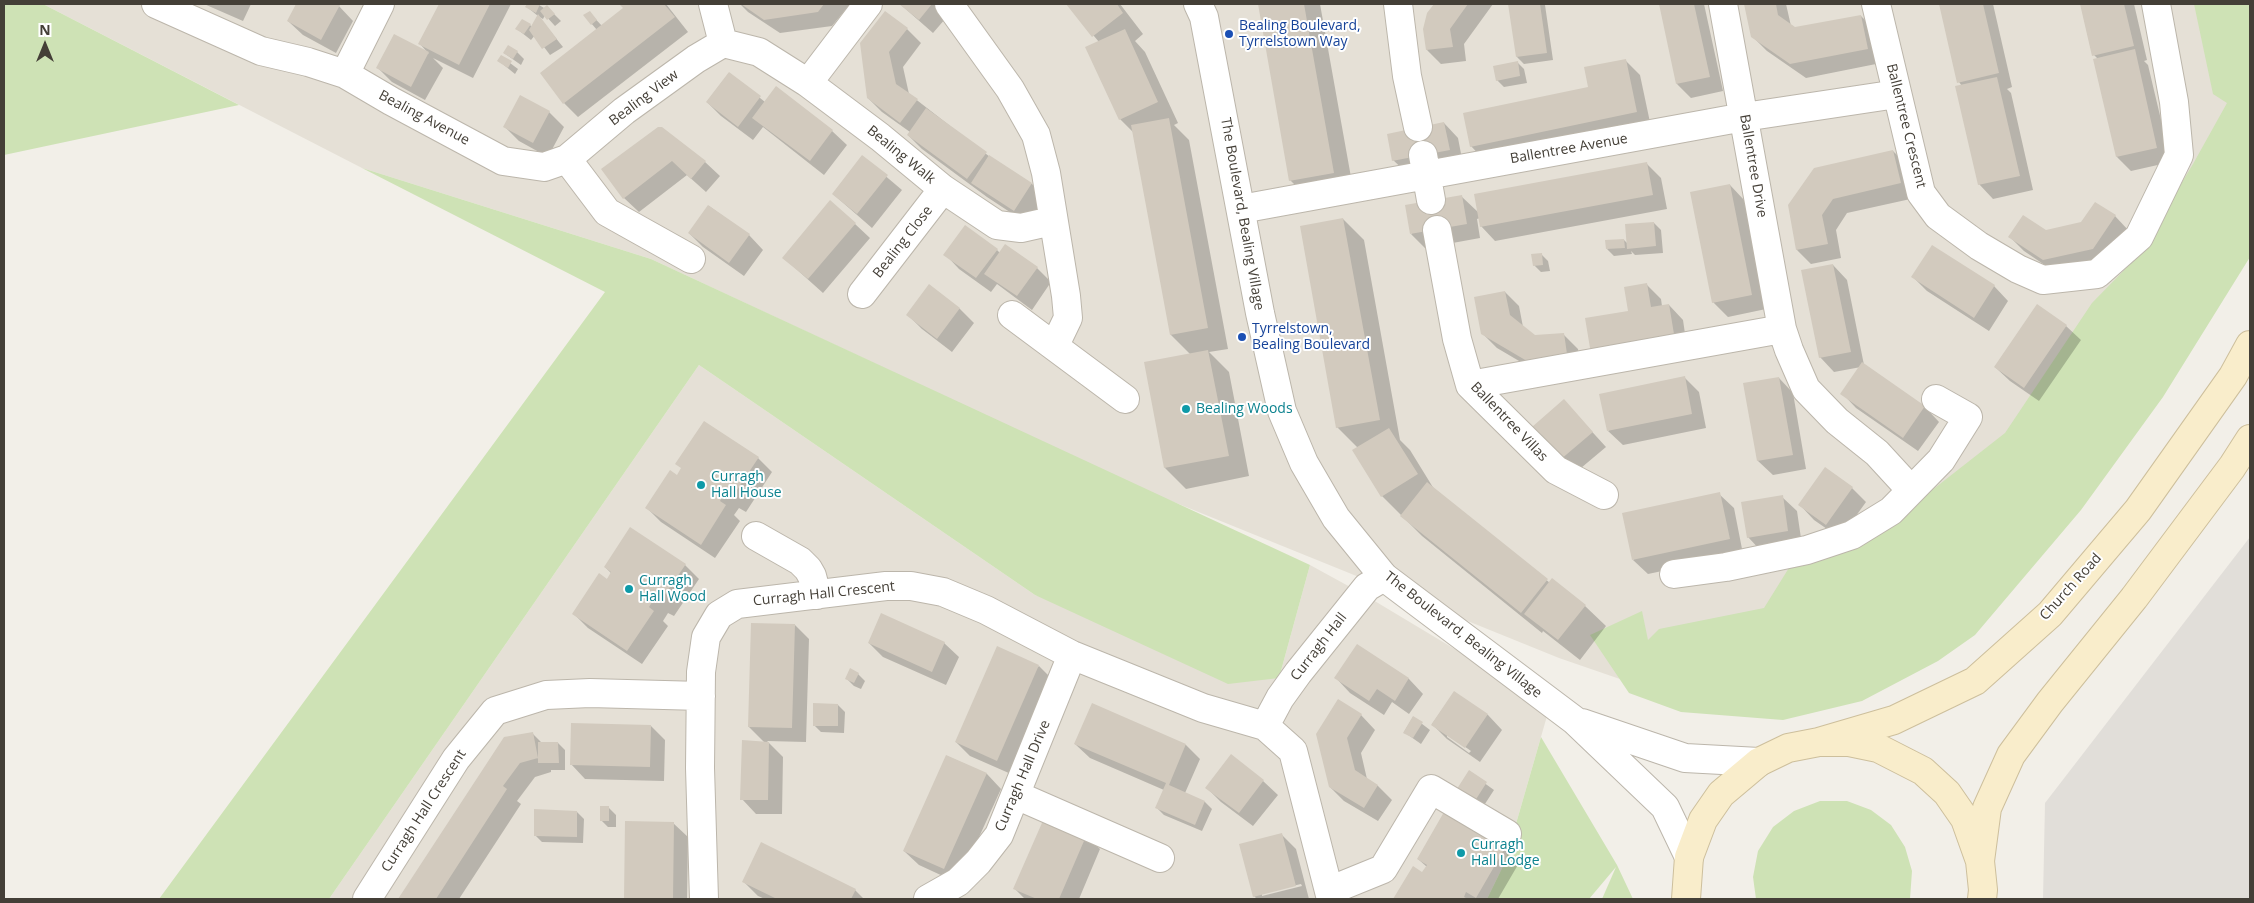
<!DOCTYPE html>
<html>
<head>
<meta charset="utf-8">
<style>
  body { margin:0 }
  #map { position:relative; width:2254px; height:903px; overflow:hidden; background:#f2efe8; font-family:"Open Sans",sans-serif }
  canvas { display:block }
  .frame { position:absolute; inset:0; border:5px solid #443f37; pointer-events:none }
  .north { position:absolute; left:20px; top:20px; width:50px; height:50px; -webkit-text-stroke:4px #fff; paint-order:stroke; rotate:0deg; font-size:14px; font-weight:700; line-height:20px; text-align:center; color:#443f37 }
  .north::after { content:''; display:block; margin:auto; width:18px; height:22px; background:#443f37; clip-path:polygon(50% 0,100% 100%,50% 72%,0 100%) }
</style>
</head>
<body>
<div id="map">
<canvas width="2254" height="903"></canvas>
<div class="frame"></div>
<div class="north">N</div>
</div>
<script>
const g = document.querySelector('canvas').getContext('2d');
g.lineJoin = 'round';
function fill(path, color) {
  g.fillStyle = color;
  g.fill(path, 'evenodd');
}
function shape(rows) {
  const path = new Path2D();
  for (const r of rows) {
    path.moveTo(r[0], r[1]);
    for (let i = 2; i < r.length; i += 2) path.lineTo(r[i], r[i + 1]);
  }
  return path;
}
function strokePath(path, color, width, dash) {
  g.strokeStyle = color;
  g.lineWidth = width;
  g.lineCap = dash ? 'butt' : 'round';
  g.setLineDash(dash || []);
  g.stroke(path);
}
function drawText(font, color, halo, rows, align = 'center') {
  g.font = font + ' "Open Sans",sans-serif';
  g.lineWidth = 4;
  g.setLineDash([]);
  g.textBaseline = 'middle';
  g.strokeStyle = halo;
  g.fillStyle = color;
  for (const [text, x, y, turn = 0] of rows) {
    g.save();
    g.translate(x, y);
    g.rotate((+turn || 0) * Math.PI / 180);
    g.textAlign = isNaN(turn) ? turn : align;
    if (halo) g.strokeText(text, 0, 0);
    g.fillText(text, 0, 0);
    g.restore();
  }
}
const residential = shape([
  [43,4,2250,4,2250,213,2123,416,1675,698,1559,658,1154,494,651,259,362,168],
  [699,365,1035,595,1279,678,1310,565,1363,594,1478,663,1547,716,1505,862,1487,899,329,899]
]);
const industrial = shape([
  [2250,537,2250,899,2043,899,2045,803]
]);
const green = shape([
  [4,4,43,4,239,105,4,155],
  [2194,4,2250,4,2250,257,2163,397,2081,510,1975,635,1938,661,1862,701,1783,720,1681,712,1629,693,1590,635,1642,611,1648,640,1659,629,1764,608,1792,563,1922,498,2005,433,2092,303,2137,257,2193,164,2227,103,2213,94],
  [362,168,651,259,1310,565,1279,678,1228,684,1035,595,699,365,329,899,159,899,605,292],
  [1541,737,1617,865,1633,899,1602,899,1616,867,1589,899,1487,899,1505,862],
  [1820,801,1847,801,1871,810,1891,825,1905,847,1912,871,1910,899,1756,899,1753,877,1758,851,1773,827,1794,811]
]);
const shadow = shape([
  [204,4,251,4,243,21],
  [298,4,337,4,353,21,336,53,303,35,288,21],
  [440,4,511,4,473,78,433,58,443,68,425,100,392,82,378,68,395,36,429,54,420,44],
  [528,4,539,5,554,14,561,21,555,26,545,15,543,19,538,16,563,47,550,55,535,35,531,40,517,29,530,25,532,27,538,16,527,7],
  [621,4,666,4,688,32,578,117,564,103,541,73,597,30,585,16,589,12,602,26,625,9],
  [740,4,850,4,832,26,780,33,748,12],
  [900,4,958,4,933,33],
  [1067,4,1120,4,1143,34,1135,41,1145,52,1178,123,1174,125,1189,140,1228,349,1209,352,1229,372,1249,476,1186,489,1165,468,1191,355,1171,335,1133,132,1120,119,1099,42],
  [1259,4,1320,4,1354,194,1311,201,1290,180],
  [1436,4,1493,4,1464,44,1466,61,1441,64,1427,50,1428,13],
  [1510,4,1545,5,1553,60,1524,64,1517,57],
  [1660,4,1704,4,1723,91,1691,98,1677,84],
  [1745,4,1786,4,1791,26,1795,28,1861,16,1875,30,1881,63,1806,78,1767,51,1752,36],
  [1940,4,1993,4,2012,87,2007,89,2011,93,2033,190,1993,199,1979,184,1962,86,1959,82],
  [2082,4,2134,4,2147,60,2144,61,2148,65,2171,162,2131,171,2117,157,2095,60,2098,59,2094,55],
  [907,29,921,43,903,67,909,94,990,157,1032,184,1046,199,1028,224,987,197,922,149,908,135,910,132,882,112,868,98,861,44],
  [517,52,524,59,521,65,504,53],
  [502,57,518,69,515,74,499,61],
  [1625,60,1640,75,1651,127,1485,161,1471,146,1590,88],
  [1517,62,1524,69,1527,83,1504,87,1497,80],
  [729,73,765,102,776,88,832,131,847,145,824,175,763,127,753,140,721,116,707,102],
  [549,112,564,127,548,157,519,141,505,127],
  [1444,123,1458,138,1463,164,1408,174,1393,160],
  [658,128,705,162,720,176,706,192,687,175,639,212,624,198,603,169],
  [1893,151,1907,165,1915,198,1847,213,1836,230,1841,258,1811,264,1797,250,1789,206],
  [863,157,902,190,872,228,833,194],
  [1647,164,1661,178,1667,209,1495,241,1481,226,1480,218,1477,219,1480,238,1425,248,1411,234,1461,196,1479,213],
  [1730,185,1744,200,1766,309,1728,317,1713,302],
  [709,206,749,235,763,250,744,276,703,247,689,233],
  [2115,216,2129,231,2107,263,2058,274,2024,251,2010,237,2046,232],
  [1343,219,1364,240,1400,440,1410,450,1434,489,1550,583,1585,606,1606,626,1580,660,1543,631,1542,633,1422,536,1382,496,1358,448,1337,427],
  [1654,223,1661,230,1663,253,1635,255,1631,251,1632,254,1614,256,1607,249,1624,240,1628,244],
  [855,224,870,238,823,293,784,258],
  [997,250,1000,253,1037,268,1051,282,1032,310,997,284,991,292,959,269,945,254],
  [1541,254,1548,261,1550,271,1541,272,1534,265],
  [1833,265,1847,280,1864,365,1925,407,1939,422,1918,451,1856,408,1842,393,1861,367,1834,372,1820,357],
  [1913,277,1994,286,2008,301,1989,331,1927,291],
  [1647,285,1661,299,1662,306,1669,305,1683,320,1688,354,1630,312],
  [930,286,960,309,974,323,952,352,922,329,908,315],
  [1505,292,1519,306,1523,327,1535,336,1563,334,1578,349,1582,375,1548,378,1497,348,1482,333],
  [2066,326,2081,340,2039,401,2010,381,1995,367],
  [1684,377,1699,392,1706,428,1623,445,1608,431],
  [1779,378,1793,393,1806,469,1773,475,1758,461,1745,384],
  [1564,401,1606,447,1575,473,1561,459],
  [758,458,772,472,746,512,739,508,734,515,740,521,715,558,661,522,647,508,677,476],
  [1852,488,1866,502,1840,538,1814,520,1800,505],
  [1719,494,1734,508,1743,554,1648,574,1633,560],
  [1782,497,1797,511,1802,545,1762,552,1748,537],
  [685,565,699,579,674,616,668,613,663,621,668,626,642,664,588,628,574,614,612,574,605,567],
  [795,625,809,639,806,742,767,741,783,757,782,814,756,814,742,799,765,743,749,727],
  [869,643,944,643,959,657,946,685,883,657],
  [1358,646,1409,679,1423,694,1409,714,1392,702,1384,715,1350,693,1336,678],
  [1039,666,1053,680,1011,774,970,756,956,742],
  [858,674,865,681,861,689,854,686,847,679],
  [1454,693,1488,715,1502,730,1480,762,1447,739,1432,724],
  [1447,734,1471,751,1469,753,1447,737],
  [838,705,845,712,844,733,821,732,814,725],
  [1361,715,1375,730,1361,753,1367,779,1378,786,1392,800,1378,821,1344,801,1330,787,1317,734],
  [1413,717,1430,730,1421,744,1404,732],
  [651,726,665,740,664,781,585,779,571,764],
  [532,733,542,743,558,743,565,750,565,770,551,770,551,772,535,777,517,801,521,804,459,899,400,899,505,738],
  [1075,744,1186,745,1200,759,1185,793,1205,802,1212,809,1202,831,1164,815,1157,808,1164,790,1090,758],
  [947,756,987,774,1001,789,958,883,919,865,904,851],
  [1469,772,1494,790,1481,810,1456,792],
  [1263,781,1278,795,1253,826,1221,802,1207,788],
  [609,808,616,815,616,827,608,827,601,820],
  [577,812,584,819,583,843,542,842,535,835],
  [1444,814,1505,849,1519,863,1498,899,1395,899,1413,868,1423,874,1427,867,1418,859],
  [627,822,673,823,688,837,687,899,626,899],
  [1086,835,1100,849,1079,899,1025,899,1015,889],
  [1282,835,1296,849,1309,899,1257,899,1254,896],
  [1301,884,1302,886,1262,896,1262,893],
  [743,881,855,890,864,899,765,899,758,896]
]);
const building = shape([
  [296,4,340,5,321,40,287,21],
  [439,4,490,4,459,65,418,44],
  [527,4,540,4,536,13,525,7],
  [619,4,664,4,675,17,563,104,540,73,623,8],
  [741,4,824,4,818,12,764,20],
  [899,4,932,4,919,20],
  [1066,4,1117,4,1123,13,1092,37],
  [1258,4,1304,4,1334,173,1289,181],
  [1434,4,1468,4,1450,29,1453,47,1426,50,1423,29,1427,13],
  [1508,4,1540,4,1547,53,1516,57],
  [1659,4,1694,4,1710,77,1676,84],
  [1744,4,1776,4,1778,15,1795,27,1861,15,1868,49,1790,64,1751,37],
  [1939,4,1983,4,1999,73,1957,83],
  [2080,4,2124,4,2134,46,2092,56],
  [547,5,555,14,547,20,540,11],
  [590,11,597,20,591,25,583,15],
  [885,11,908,28,889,52,896,84,918,99,900,123,867,98,860,43],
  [538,14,557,39,542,49,529,30],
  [522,19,531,24,524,34,515,29],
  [1125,29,1158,102,1119,120,1085,47],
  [394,34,429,52,411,87,376,68],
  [508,45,518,51,513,59,503,53],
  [2135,49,2157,148,2116,157,2093,59],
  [501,55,512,61,508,68,497,61],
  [1626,59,1637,112,1470,147,1463,113,1588,87,1584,67],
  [1518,61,1520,76,1496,81,1493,66],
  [729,72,761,96,738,127,706,102],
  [1997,77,2020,176,1978,185,1955,86],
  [776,86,833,130,810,161,752,118],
  [520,95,550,111,533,143,503,127],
  [926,108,987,152,967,179,907,135],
  [1169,118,1208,328,1170,335,1131,125],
  [1444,122,1450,150,1392,161,1387,134],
  [658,127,662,127,706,161,691,179,672,161,623,199,601,169],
  [1893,150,1901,183,1833,199,1822,215,1828,244,1796,250,1788,205,1814,168],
  [862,155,888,175,857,214,832,194],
  [989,155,1032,183,1014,211,971,183],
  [1647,162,1653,195,1480,227,1474,194],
  [1730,184,1752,295,1712,303,1690,192],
  [1462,195,1467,224,1410,234,1405,205],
  [830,200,856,223,808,279,782,258],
  [2095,202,2116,215,2093,249,2043,260,2008,237,2023,215,2046,230,2081,222],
  [708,205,750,234,729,263,688,233],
  [1343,218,1380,420,1336,428,1300,226],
  [1654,222,1656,246,1627,249,1625,224],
  [965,225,998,249,976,278,943,255],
  [1624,239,1625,248,1606,249,1605,240],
  [1005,244,1038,267,1017,296,984,274],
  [1932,245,1995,285,1974,318,1911,277],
  [1542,253,1543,265,1533,266,1531,254],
  [1833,264,1851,352,1819,358,1801,270],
  [1647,283,1651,307,1669,304,1675,340,1591,354,1585,318,1628,311,1624,287],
  [929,284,960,308,937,339,906,315],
  [1505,291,1510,315,1535,335,1564,333,1568,361,1532,364,1481,334,1474,297],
  [2037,304,2067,325,2024,388,1994,367],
  [1208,350,1229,456,1164,468,1144,362],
  [1862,362,1925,406,1903,438,1840,394],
  [1685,376,1692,414,1607,431,1599,394],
  [1779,377,1793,455,1757,461,1743,383],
  [1564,399,1593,432,1560,460,1532,427],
  [704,421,759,457,731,499,724,494,720,501,726,505,701,545,645,508,670,470,677,475,681,468,675,464],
  [1389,428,1418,474,1381,497,1352,450],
  [1825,467,1853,487,1826,525,1798,505],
  [1427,482,1548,579,1521,613,1400,516],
  [1720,492,1730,539,1632,560,1622,513],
  [1783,495,1788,531,1747,538,1741,502],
  [630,527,686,564,659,603,654,599,649,607,654,611,627,651,572,614,599,573,607,579,611,572,604,567],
  [1552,578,1586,605,1558,640,1524,614],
  [881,613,945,642,932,672,868,643],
  [751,623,795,624,792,728,748,727],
  [1357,644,1409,678,1395,701,1377,689,1369,701,1334,678],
  [997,646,1039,665,997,761,955,742],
  [850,668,859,673,854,683,845,679],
  [1454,691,1488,714,1465,748,1431,725],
  [1338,699,1362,714,1347,738,1355,770,1378,785,1364,808,1329,787,1316,734],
  [813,703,838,704,838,726,813,726],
  [1092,703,1186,744,1169,785,1205,801,1195,825,1155,808,1166,783,1074,744],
  [1413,716,1423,722,1413,738,1403,733],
  [571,723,651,725,650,767,570,765],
  [533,732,538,758,520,763,503,786,507,789,436,899,398,899,504,737],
  [742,740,769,742,768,800,740,800],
  [538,742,558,742,559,763,538,763],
  [1231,754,1264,780,1239,813,1205,788],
  [946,755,987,773,944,869,903,851],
  [1469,770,1487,782,1473,804,1455,792],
  [600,806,609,806,609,821,600,821],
  [534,809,577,811,577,837,534,836],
  [1444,812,1505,848,1476,898,1466,892,1464,897,1468,899,1393,899,1413,866,1422,872,1427,865,1417,859],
  [1045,816,1087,834,1059,899,1037,899,1013,889],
  [625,821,674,822,673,899,624,899],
  [1282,833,1296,886,1253,897,1239,844],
  [761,842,856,889,851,899,777,899,742,882]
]);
const minor = shape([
  [156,4,261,51,308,62,345,74,391,101,503,161,544,167,567,159,624,111,696,59,723,43,759,52,808,83,880,137,943,189,997,225,1021,228,1052,221],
  [713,4,723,43],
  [949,4,1010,89,1036,135,1046,173,1066,296,1068,318,1055,345],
  [1398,4,1407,76,1418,127],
  [1723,4,1782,329,1789,350,1806,389,1837,421,1877,453,1911,490],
  [1876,4,1921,193,1938,216,1979,246,2018,269,2043,280,2097,274,2139,237,2179,155,2174,102,2156,4],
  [345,74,380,4],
  [808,83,868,4],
  [1423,155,1431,200],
  [567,159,607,212,691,259],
  [1241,209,1744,117,1897,94],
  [1437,230,1457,339,1470,385,1556,470,1604,495],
  [862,294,943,189],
  [1012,315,1125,399],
  [1470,385,1782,329],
  [756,536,800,561,808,569,812,576,817,595],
  [1674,574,1726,567,1807,550,1852,535,1891,511,1941,460,1968,417,1936,399],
  [1265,726,1280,698,1298,673,1367,587,1384,577],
  [1016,795,1160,858],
  [1329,891,1383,869,1431,789,1507,834],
  [367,899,456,759,495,711,546,695,590,693,701,696],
  [704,899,700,768,701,672,706,637,719,615,737,604,886,586,911,586,943,592,986,610,1072,655,1203,708,1265,726,1293,751,1331,899],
  [928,899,958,882,978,862,999,835,1072,655]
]);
const tertiary = shape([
  [1198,4,1204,17,1260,313,1282,411,1304,463,1336,518,1384,577,1574,720,1665,807,1689,857],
  [1582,723,1685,758,1759,762]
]);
const secondary = shape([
  [1819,742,1894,720,1975,681,2050,614,2138,510,2233,376,2250,345],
  [1980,861,1987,808,2011,755,2050,702,2134,598,2232,467,2250,439],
  [1686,899,1689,857,1703,820,1721,794,1759,762,1788,748,1819,742,1849,742,1878,748,1923,771,1947,793,1965,819,1980,861,1983,890,1982,899]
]);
const markers = [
  [1229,34,5,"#1a4fb4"],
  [1242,337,5,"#1a4fb4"],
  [1186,409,5,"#0f9aa8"],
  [701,485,5,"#0f9aa8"],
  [629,589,5,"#0f9aa8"],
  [1461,853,5,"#0f9aa8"]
];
const transitNames = [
  ["Bealing Boulevard,",1239,26],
  ["Tyrrelstown Way",1239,42],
  ["Tyrrelstown,",1252,329],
  ["Bealing Boulevard",1252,345]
];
const streetNames = [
  ["Bealing View",644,98,-37],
  ["Bealing Avenue",424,118,28],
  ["Ballentree Crescent",1906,126,76],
  ["Ballentree Avenue",1569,149,-10],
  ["Bealing Walk",901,155,39],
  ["Ballentree Drive",1753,166,80],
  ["The Boulevard, Bealing Village",1242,214,80],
  ["Bealing Close",903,242,-52],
  ["Ballentree Villas",1509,422,46],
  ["Church Road",2071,587,-48],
  ["Curragh Hall Crescent",824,594,-6],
  ["The Boulevard, Bealing Village",1463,635,38],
  ["Curragh Hall",1319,647,-52],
  ["Curragh Hall Drive",1023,776,-67],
  ["Curragh Hall Crescent",424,811,-57]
];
const cultureNames = [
  ["Bealing Woods",1196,409],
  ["Curragh",711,477],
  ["Hall House",711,493],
  ["Curragh",639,581],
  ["Hall Wood",639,597],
  ["Curragh",1471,845],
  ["Hall Lodge",1471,861]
];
fill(residential, '#e5e0d6');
fill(industrial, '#e1ded9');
fill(green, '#cee2b5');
fill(shadow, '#0003');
fill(building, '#d2cabe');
strokePath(minor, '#bcb6ab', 30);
strokePath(tertiary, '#bcb6ab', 30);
strokePath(secondary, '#cdbf9c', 30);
strokePath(minor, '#fff', 28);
strokePath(tertiary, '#fff', 28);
strokePath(secondary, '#f9edcb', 28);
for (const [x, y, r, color] of markers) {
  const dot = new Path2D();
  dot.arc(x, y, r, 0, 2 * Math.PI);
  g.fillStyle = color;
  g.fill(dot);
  strokePath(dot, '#fff', 2);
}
drawText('14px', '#164399', '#fff', transitNames, 'left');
drawText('14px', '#443f37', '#fff', streetNames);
drawText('14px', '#0d838f', '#fff', cultureNames, 'left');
</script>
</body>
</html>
